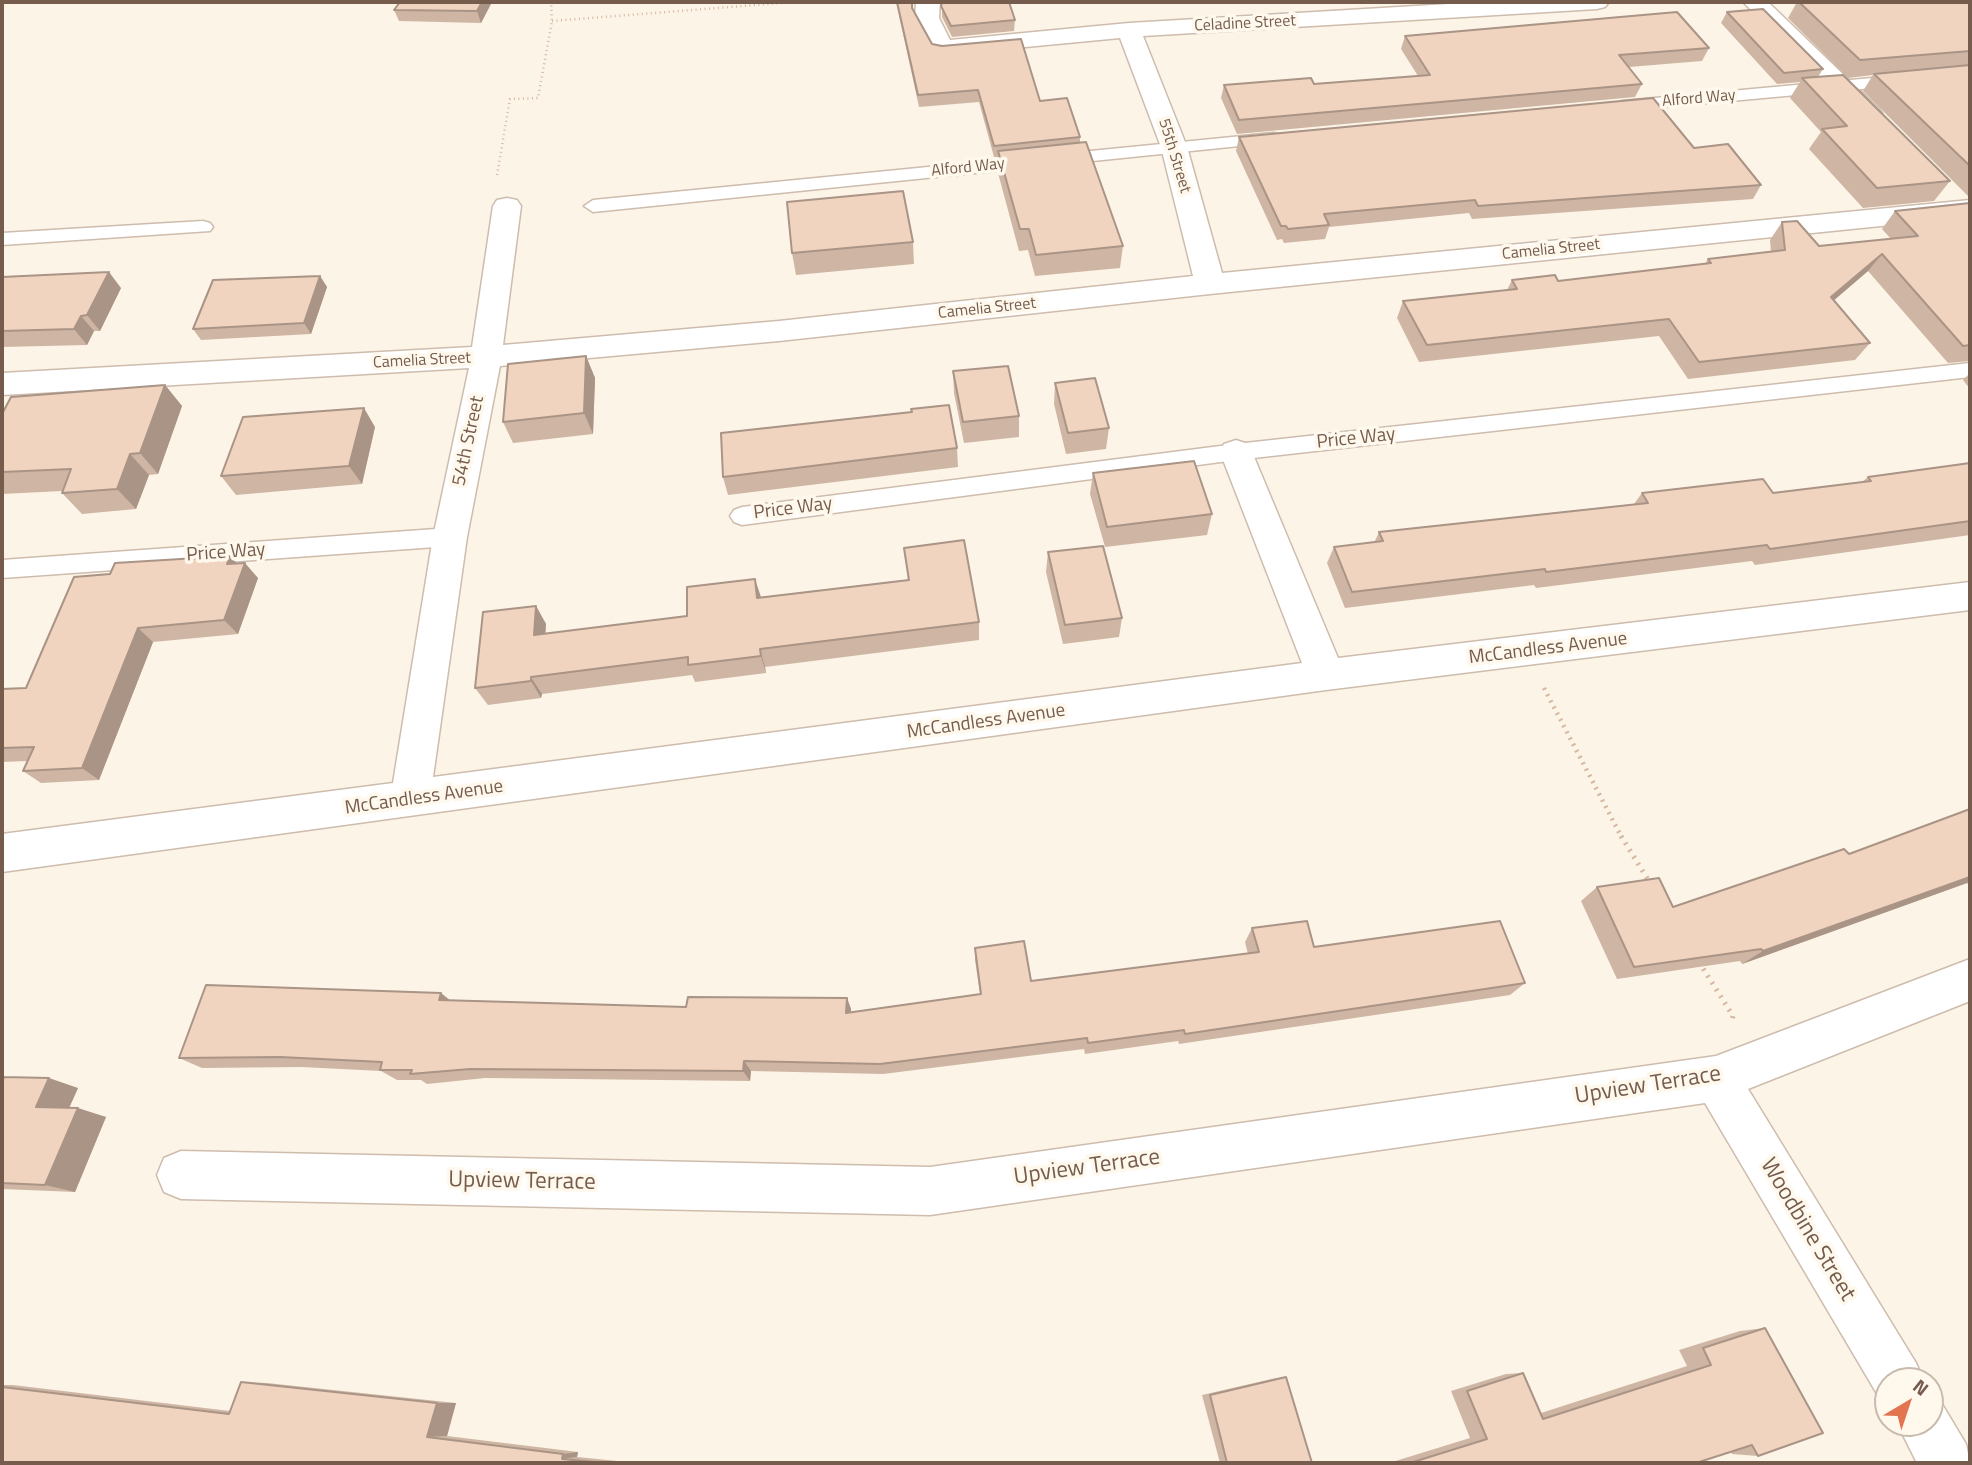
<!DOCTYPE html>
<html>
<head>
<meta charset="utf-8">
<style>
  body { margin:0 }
  #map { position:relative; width:1972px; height:1465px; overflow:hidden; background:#fcf4e7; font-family:"Titillium Web",sans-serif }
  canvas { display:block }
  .frame { position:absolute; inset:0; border:4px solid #755c4c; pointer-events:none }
  .north { position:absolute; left:1874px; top:1367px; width:70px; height:70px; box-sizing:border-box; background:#fff8ed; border:2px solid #c8baad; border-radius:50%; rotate:39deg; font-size:19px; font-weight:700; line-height:28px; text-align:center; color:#755c4c }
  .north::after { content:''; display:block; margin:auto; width:24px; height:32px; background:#e2744f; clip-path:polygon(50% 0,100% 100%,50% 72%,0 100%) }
</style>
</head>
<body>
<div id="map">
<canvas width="1972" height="1465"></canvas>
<div class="frame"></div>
<div class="north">N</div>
</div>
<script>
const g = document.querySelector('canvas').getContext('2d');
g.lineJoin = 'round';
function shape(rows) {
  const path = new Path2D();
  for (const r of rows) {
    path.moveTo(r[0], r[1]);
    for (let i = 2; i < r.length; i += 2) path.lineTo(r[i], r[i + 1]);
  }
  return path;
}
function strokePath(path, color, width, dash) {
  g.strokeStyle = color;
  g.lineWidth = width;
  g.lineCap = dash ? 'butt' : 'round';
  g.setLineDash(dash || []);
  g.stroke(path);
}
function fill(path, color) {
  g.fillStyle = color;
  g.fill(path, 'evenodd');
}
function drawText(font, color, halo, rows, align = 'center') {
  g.font = font + ' "Titillium Web",sans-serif';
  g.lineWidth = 7;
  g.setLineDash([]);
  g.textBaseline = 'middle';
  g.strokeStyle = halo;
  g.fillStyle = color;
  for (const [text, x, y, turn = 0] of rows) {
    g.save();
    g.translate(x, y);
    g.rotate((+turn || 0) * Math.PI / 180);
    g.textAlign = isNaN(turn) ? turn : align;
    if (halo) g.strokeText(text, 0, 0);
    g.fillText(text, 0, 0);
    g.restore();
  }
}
const pathFar2 = shape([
  [552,21,794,2],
  [497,175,510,99,538,98,552,21,551,2]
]);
const pathFar1 = shape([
  [1544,688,1622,838]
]);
const path = shape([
  [1621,836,1650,883],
  [1699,962,1733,1016,1732,1020]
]);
const service = shape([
  [1970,69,1970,79,1622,111,1613,106,1622,101,1970,69],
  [1273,133,1279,134,1282,138,1279,142,593,212,584,206,593,200,1273,133],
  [203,221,210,223,213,227,210,231,2,245,2,233,203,221],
  [1970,363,1970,377,1236,460,742,525,734,522,730,516,734,510,742,507,1236,444,1970,363],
  [450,528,458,531,462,537,458,543,450,546,2,578,2,560,450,528]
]);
const minor = shape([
  [916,2,940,2,939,18,950,40,1129,23,1483,2,1609,2,1605,7,1597,9,1143,36,1187,147,1222,273,1970,200,1970,217,1210,294,779,341,500,366,467,537,433,777,1302,663,1220,452,1224,444,1236,440,1248,444,1252,452,1338,658,1970,582,1970,610,1326,690,2,872,2,834,393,783,433,537,469,368,2,395,2,373,472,347,493,206,497,200,507,198,517,200,521,206,503,345,779,321,1193,276,1161,147,1120,38,942,55,933,53,915,18,916,2],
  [1743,2,1768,2,1878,108,1882,113,1878,118,1860,118,1743,2],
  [1970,959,1970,1001,1748,1089,1916,1363,1924,1381,1888,1381,1888,1403,1880,1399,1705,1103,930,1215,181,1199,164,1192,157,1175,164,1158,181,1151,930,1167,1716,1056,1970,959],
  [1930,1400,1942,1404,1966,1444,1970,1463,1917,1463,1897,1423,1930,1423,1930,1400]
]);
const wall = shape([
  [400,2,492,2,481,23,399,21,394,10],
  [896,2,913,2,913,10,932,44,1040,101,1080,137,1080,143,1123,246,1120,268,1035,276,1028,250,1019,251,998,173,998,157,994,157,979,102,919,107],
  [942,2,1015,20,1014,31,952,37,942,17],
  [1797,2,1970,2,1970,198,1863,91,1873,75,1848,78,1788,18],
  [1727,12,1823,69,1818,77,1950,181,1934,201,1863,208,1809,149,1821,132,1790,98,1800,82,1777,84,1721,23],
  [1405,36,1709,48,1702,61,1629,67,1642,84,1635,97,1237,134,1221,98,1224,85,1314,84,1418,76,1401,49],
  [1239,137,1694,148,1761,185,1753,199,1472,219,1469,213,1329,227,1325,239,1284,243,1282,239,1277,240,1236,151],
  [1970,203,1970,361,1948,363,1868,271,1834,300,1870,343,1855,360,1688,379,1659,336,1419,362,1397,318,1403,301,1507,290,1512,280,1558,281,1705,264,1708,259,1771,252,1770,240,1782,222,1819,246,1891,239,1882,229,1895,211],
  [913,242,914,264,796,275,792,253],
  [320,276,327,287,311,334,201,340,193,329],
  [2,277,121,288,100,331,94,331,87,345,2,347],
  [586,356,595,378,593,434,513,443,503,422],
  [953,371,1019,416,1019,437,964,443,954,393],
  [1970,373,1970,389,1963,380],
  [1055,383,1109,428,1106,449,1066,454,1054,404],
  [165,385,182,406,158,474,149,475,136,509,82,514,62,493,62,491,2,494,2,414],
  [911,412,957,448,958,467,728,495,723,477],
  [375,427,362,484,236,495,221,476],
  [1970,463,1970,535,1755,565,1752,561,1536,588,1534,585,1345,608,1327,563,1334,547,1374,543,1379,532,1634,504,1642,493,1773,493,1862,482,1868,477],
  [1093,473,1212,514,1207,535,1105,547,1090,494],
  [904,548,979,622,979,640,765,667,766,673,695,682,692,675,542,694,541,698,488,705,475,688,536,606,546,624,545,634,687,616,761,598,908,580],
  [1048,552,1122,618,1119,637,1063,644,1046,572],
  [237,564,258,578,238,634,153,642,99,780,41,783,23,771,27,761,2,762,2,689,26,688],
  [1970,809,1970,887,1967,883,1742,964,1740,961,1617,979,1581,901,1597,887,1673,907,1849,854],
  [1252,928,1314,947,1525,983,1510,995,1179,1044,1178,1041,1085,1054,1084,1049,883,1074,751,1071,750,1081,485,1078,427,1084,421,1080,397,1080,381,1071,301,1067,202,1068,179,1058,450,1000,686,1007,847,998,851,1009,851,1013,980,994,975,960,975,948,1031,981,1248,954,1245,942],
  [2,1082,78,1088,69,1108,106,1117,75,1192,2,1189],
  [1765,1328,1758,1456,1732,1454,1731,1452,1696,1463,1389,1463,1470,1438,1451,1391,1506,1374,1523,1373,1541,1413,1687,1366,1679,1350,1740,1331],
  [1286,1377,1312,1463,1220,1463,1202,1395,1276,1378],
  [241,1382,267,1383,456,1403,447,1436,578,1452,577,1457,638,1463,2,1463,2,1385,13,1385,230,1411]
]);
const shadedWall = shape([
  [482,2,492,2,481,23,477,11],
  [1882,254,1868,271,1818,314,1831,297],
  [109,272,121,288,100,331,87,315],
  [320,276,327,287,311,334,304,323],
  [81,316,94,331,87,345,74,329],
  [586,356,595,378,593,434,584,413],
  [165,385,182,406,158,474,140,453],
  [364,408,375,427,362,484,349,466],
  [130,454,149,475,136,509,117,489],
  [230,556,243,570,245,563,258,578,238,634,224,620,227,564],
  [755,579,761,597,762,616,757,598],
  [536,606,546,624,544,653,534,635],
  [138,628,153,642,99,780,82,768],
  [760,649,765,667,766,673,761,656],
  [531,677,542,694,541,698,531,681],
  [1970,877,1970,881,1967,883,1742,964,1763,951],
  [441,993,456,1005,439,1000],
  [847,998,851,1009,850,1025,846,1013],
  [744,1061,751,1071,750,1081,743,1071],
  [49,1078,78,1088,65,1117,36,1107],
  [78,1108,106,1117,75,1192,45,1185],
  [437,1403,456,1403,447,1436,427,1437],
  [578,1452,577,1457,562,1459,563,1454]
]);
const building = shape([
  [400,2,482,2,477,11,394,10,400,2],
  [897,2,912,2,912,8,932,44,942,46,1021,39,1040,101,1067,98,1080,137,994,146,978,90,918,95,897,2],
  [942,2,1009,2,1015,20,951,26,941,6,942,2],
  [1799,2,1970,2,1970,51,1860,60,1799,2],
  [1763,9,1823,69,1784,73,1727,12,1763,9],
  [1677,12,1709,48,1619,55,1642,84,1239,120,1224,85,1311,78,1314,84,1430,75,1405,36,1677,12],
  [1970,65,1970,166,1874,74,1970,65],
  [1843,75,1950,181,1877,188,1822,129,1847,126,1802,78,1843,75],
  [1653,98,1694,148,1728,144,1761,185,1478,206,1475,200,1324,214,1329,225,1288,229,1286,226,1281,226,1239,137,1653,98],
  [1086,142,1123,246,1036,255,1029,229,1020,229,998,151,1086,142],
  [903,191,913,242,792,253,787,202,903,191],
  [1970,203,1970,345,1963,346,1882,254,1831,297,1870,343,1699,362,1669,319,1427,345,1403,301,1517,289,1512,280,1555,275,1558,281,1711,263,1708,259,1785,250,1782,222,1797,221,1819,246,1918,236,1895,211,1970,203],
  [109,272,87,315,81,316,74,329,2,331,2,277,109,272],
  [320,276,304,323,193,329,213,280,320,276],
  [586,356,584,413,503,422,508,364,586,356],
  [1008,366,1019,416,963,422,953,371,1008,366],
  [1095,378,1109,428,1068,433,1055,383,1095,378],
  [165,385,140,453,130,454,117,489,62,493,71,469,2,472,2,414,11,397,165,385],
  [949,405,957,448,723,477,721,433,912,412,911,409,949,405],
  [364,408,349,466,221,476,243,417,364,408],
  [1194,461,1212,514,1107,527,1093,473,1194,461],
  [1970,463,1970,521,1770,549,1767,545,1546,572,1545,569,1352,592,1334,547,1383,541,1379,532,1648,503,1642,493,1763,479,1773,493,1871,481,1868,477,1970,463],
  [964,540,979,622,760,649,761,656,688,665,688,657,531,677,531,681,475,688,483,612,536,606,534,635,687,616,687,587,755,579,757,598,909,580,904,548,964,540],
  [1103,546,1122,618,1065,625,1048,552,1103,546],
  [230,556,227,564,245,563,224,620,138,628,82,768,23,771,34,747,2,748,2,689,26,688,74,577,110,574,115,563,230,556],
  [1970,809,1970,877,1763,951,1761,949,1634,967,1597,887,1659,878,1673,907,1844,849,1849,854,1970,809],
  [1307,921,1314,947,1500,921,1525,983,1185,1034,1184,1030,1088,1043,1087,1038,880,1064,744,1061,743,1071,470,1069,410,1074,412,1070,380,1070,382,1062,280,1057,179,1058,206,985,441,993,439,1000,686,1007,688,997,847,998,846,1013,981,994,975,948,1024,941,1031,981,1259,952,1252,928,1307,921],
  [4,1077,49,1078,36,1107,78,1108,45,1185,2,1183,2,1082,4,1077],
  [1765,1328,1823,1433,1758,1456,1752,1445,1696,1463,1410,1463,1487,1439,1467,1391,1523,1373,1543,1419,1711,1365,1703,1348,1765,1328],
  [1286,1377,1312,1463,1227,1463,1210,1395,1286,1377],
  [241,1382,437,1403,427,1437,563,1454,562,1459,605,1463,2,1463,2,1387,229,1414,241,1382]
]);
const farStreetnames = [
  ["Celadine Street",1245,24,-3],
  ["Alford Way",1699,99,-5],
  ["55th Street",1174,156,73],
  ["Alford Way",968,168,-6],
  ["Camelia Street",1551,250,-6],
  ["Camelia Street",987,309,-6],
  ["Camelia Street",422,361,-3]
];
const streetNames = [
  ["Price Way",1356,439,-6],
  ["54th Street",469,441,-78],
  ["Price Way",793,509,-7],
  ["Price Way",226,553,-4],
  ["McCandless Avenue",1548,649,-7],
  ["McCandless Avenue",986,722,-8],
  ["McCandless Avenue",424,798,-8]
];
const nearStreetnames = [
  ["Upview Terrace",1648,1086,-9],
  ["Upview Terrace",1087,1168,-8],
  ["Upview Terrace",522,1182,1],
  ["Woodbine Street",1807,1230,59]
];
strokePath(service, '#cebcad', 3);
strokePath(minor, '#cebcad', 3);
strokePath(pathFar2, '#d6b8a2', 2.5, [1, 3.5]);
strokePath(pathFar1, '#d6b8a2', 4.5, [2, 5]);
strokePath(path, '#d6b8a2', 5, [2, 6]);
fill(service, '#fff');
fill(minor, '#fff');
fill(wall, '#cfb6a4');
fill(shadedWall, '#a99486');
fill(building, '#f1d4bf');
strokePath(building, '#a99486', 2);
drawText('16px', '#755c4c', '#fff8ed', farStreetnames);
drawText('19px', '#755c4c', '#fff8ed', streetNames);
drawText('23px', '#755c4c', '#fff8ed', nearStreetnames);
</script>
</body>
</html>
